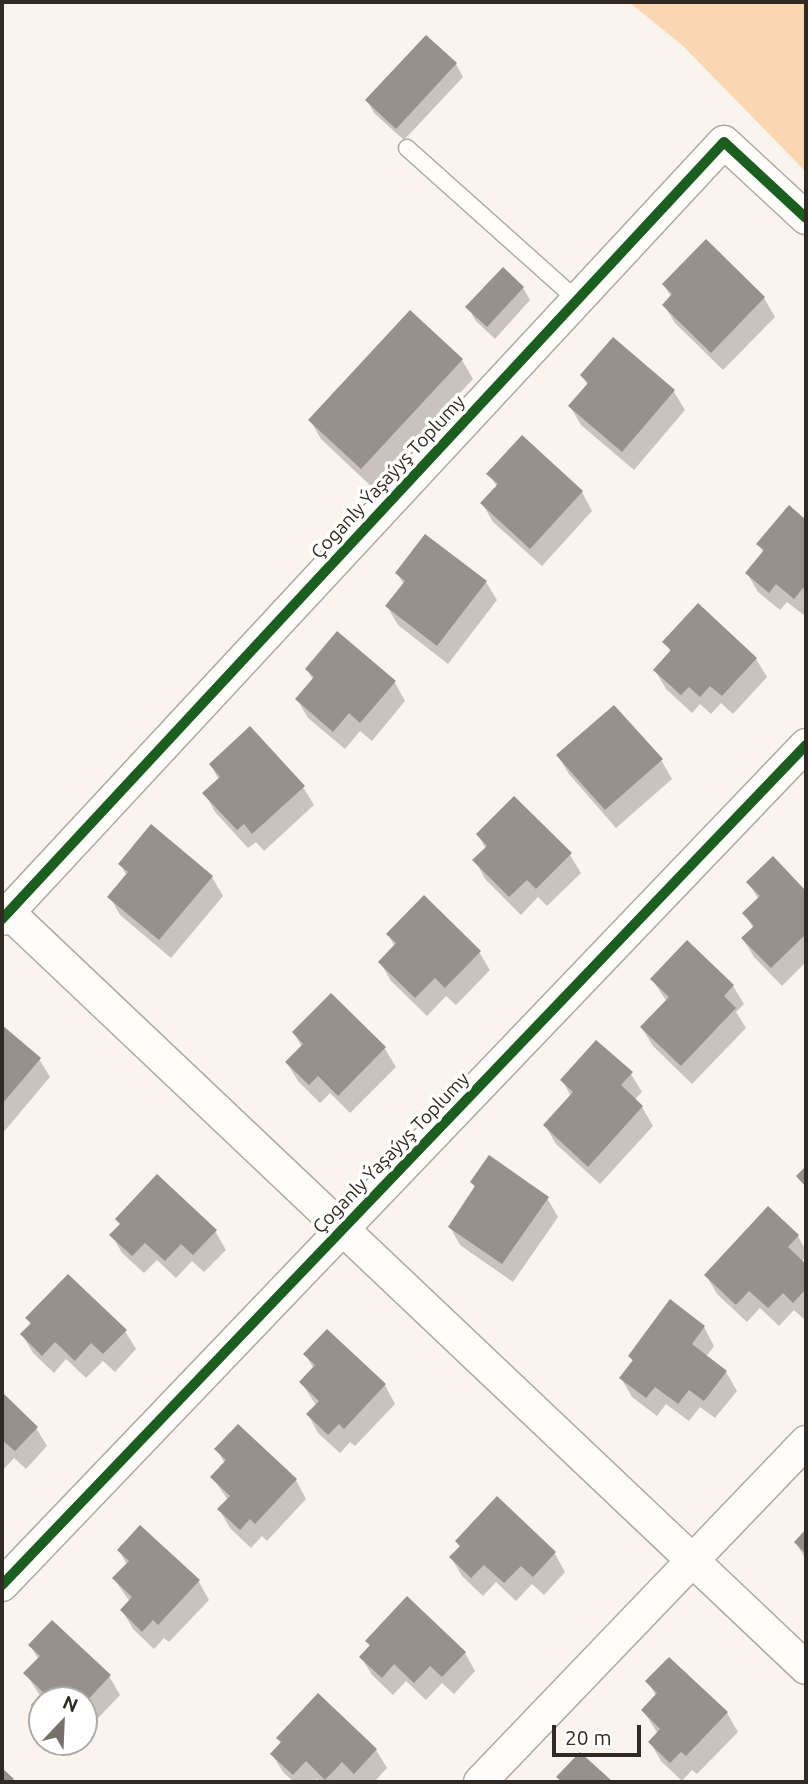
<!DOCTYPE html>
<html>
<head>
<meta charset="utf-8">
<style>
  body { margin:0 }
  #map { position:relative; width:808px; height:1784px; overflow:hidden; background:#faf4ee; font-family:Ubuntu,sans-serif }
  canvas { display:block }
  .frame { position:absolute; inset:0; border:4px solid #312a24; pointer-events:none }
  .north { position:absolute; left:28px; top:1686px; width:70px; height:70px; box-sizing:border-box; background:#fff; border:2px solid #adaaa7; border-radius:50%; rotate:23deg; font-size:19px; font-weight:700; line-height:28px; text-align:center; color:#312a24 }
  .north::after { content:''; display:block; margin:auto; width:24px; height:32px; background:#77716b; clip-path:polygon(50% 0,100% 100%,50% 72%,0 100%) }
  .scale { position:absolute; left:552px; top:1725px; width:89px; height:32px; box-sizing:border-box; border:4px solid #312a24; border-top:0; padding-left:9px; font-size:21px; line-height:24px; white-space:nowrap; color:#312a24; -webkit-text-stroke:5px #fff; paint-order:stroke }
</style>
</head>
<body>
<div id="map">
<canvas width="808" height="1784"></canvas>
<div class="frame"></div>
<div class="north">N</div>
<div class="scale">20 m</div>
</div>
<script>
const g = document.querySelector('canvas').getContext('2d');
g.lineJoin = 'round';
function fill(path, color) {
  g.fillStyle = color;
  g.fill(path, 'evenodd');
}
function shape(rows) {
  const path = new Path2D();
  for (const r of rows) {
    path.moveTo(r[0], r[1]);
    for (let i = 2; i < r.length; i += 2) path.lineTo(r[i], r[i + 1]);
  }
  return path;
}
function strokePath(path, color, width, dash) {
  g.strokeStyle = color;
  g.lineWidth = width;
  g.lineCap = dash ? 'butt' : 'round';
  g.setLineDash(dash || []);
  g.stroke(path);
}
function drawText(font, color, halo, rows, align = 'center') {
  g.font = font + ' Ubuntu,sans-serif';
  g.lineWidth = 7;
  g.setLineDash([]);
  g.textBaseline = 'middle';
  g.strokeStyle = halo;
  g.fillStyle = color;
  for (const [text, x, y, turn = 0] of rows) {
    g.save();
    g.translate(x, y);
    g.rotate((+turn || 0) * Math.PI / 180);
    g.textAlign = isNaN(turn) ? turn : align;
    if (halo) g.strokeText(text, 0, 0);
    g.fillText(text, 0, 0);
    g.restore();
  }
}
const green = shape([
  [629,2,806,2,806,172,683,46]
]);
const shadow = shape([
  [426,37,456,64,463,77,404,140,374,113,367,100],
  [664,285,764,298,775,317,723,370,675,323,664,305,671,297],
  [523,288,530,300,495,339,475,320,468,307],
  [410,313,462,360,473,379,372,487,321,439,310,420],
  [613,339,674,392,685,410,634,470,581,425,570,406,588,386,582,375],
  [489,474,582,492,592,511,542,566,493,522,482,503,497,487],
  [789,507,806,522,805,616,787,602,780,610,758,592,747,573,764,554,758,544],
  [397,573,486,582,497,600,448,664,398,625,387,606,404,585],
  [337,633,395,683,405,701,372,741,360,731,345,749,308,718,297,699,313,680,307,669],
  [665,642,756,659,767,677,733,714,721,703,711,714,700,704,692,713,666,689,655,670,671,653],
  [558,756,661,760,672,779,616,828,569,774],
  [211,765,303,787,314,805,264,851,256,842,248,848,215,812,205,793,219,780],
  [151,827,212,877,223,896,171,958,120,915,110,897,127,876,120,864],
  [478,835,570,855,581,873,547,906,538,897,521,915,485,879,475,860,486,849],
  [773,859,806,893,806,962,782,986,754,957,743,939,754,929,744,913,759,900,748,882],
  [388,934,479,952,490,970,456,1005,446,996,427,1016,391,981,380,962,395,947],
  [652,979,733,986,744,1004,736,1012,746,1028,692,1084,653,1046,642,1028,667,1002],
  [331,996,385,1049,396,1067,350,1113,330,1093,320,1103,298,1081,287,1063,302,1047,294,1033],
  [2,1027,39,1059,50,1077,2,1134],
  [631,1074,642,1092,634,1100,642,1107,653,1126,600,1184,556,1144,545,1125,571,1096,562,1080],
  [472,1183,547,1198,558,1217,513,1282,460,1245,450,1227,476,1189],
  [768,1209,798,1236,806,1251,806,1257,801,1262,806,1267,806,1319,805,1320,794,1310,779,1326,760,1308,747,1322,717,1294,706,1275],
  [215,1231,226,1250,204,1272,192,1261,176,1278,157,1260,144,1273,122,1253,112,1235],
  [27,1318,125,1331,136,1349,115,1372,103,1361,86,1378,66,1359,54,1373,33,1353,22,1334,31,1325],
  [704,1327,714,1346,706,1357,726,1372,737,1391,715,1418,700,1407,689,1421,666,1404,657,1416,632,1397,621,1378,633,1362,630,1356],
  [305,1354,385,1385,395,1404,355,1446,350,1442,340,1453,318,1433,308,1414,316,1405,301,1382,314,1369],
  [2,1395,36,1428,47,1446,26,1469,14,1458,2,1471],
  [238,1426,296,1480,306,1499,267,1541,262,1536,251,1548,230,1528,219,1509,228,1500,212,1477,225,1464,217,1449],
  [806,1532,806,1560,796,1543],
  [457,1541,555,1554,565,1572,544,1595,532,1584,516,1601,496,1582,483,1596,462,1576,451,1557,460,1547],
  [119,1550,199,1582,209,1600,169,1642,164,1638,154,1649,133,1629,122,1610,130,1602,114,1579,127,1565],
  [367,1641,465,1653,475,1671,454,1694,442,1683,426,1700,406,1681,393,1695,372,1675,361,1657,370,1647],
  [30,1645,109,1676,120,1695,84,1733,84,1700,42,1700,42,1721,33,1705,41,1697,26,1674,39,1660],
  [669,1659,727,1713,738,1732,697,1774,692,1770,682,1781,661,1761,650,1742,658,1734,643,1710,656,1696,648,1682],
  [278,1738,376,1750,387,1768,374,1782,356,1782,353,1780,351,1782,321,1782,317,1779,314,1782,294,1782,283,1772,272,1754,282,1744]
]);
const building = shape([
  [426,35,457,63,396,129,365,100],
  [706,239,765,297,711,353,662,305,672,294,662,284],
  [503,267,524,287,487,327,465,307],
  [410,310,463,359,361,469,308,420],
  [613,337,675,390,622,452,568,406,588,383,580,375],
  [522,435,583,491,530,549,480,503,498,484,486,474],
  [789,505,806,520,806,591,803,588,794,599,776,584,769,593,745,573,764,550,756,544],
  [425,534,487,581,437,646,385,606,405,581,395,573],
  [698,603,757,658,722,696,710,686,700,697,689,687,681,695,653,670,671,650,662,642],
  [337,631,396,681,360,723,349,713,333,732,295,699,314,677,305,669],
  [614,705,663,759,605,810,556,755],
  [250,726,305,786,252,834,244,824,237,830,202,793,220,777,209,764],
  [514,796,572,853,536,889,527,880,509,897,472,860,487,846,476,834],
  [151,824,213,876,159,940,107,897,128,872,118,864],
  [773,856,806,891,806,934,771,968,741,938,754,926,742,913,760,896,746,882],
  [424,895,481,951,445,988,435,978,415,998,378,962,396,943,386,934],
  [687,940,734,985,724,996,736,1008,681,1066,640,1027,669,997,650,979],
  [331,993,386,1047,338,1096,318,1076,309,1085,285,1062,303,1044,292,1032],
  [2,1025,41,1058,2,1104],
  [596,1040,633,1072,621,1085,643,1106,588,1167,543,1125,573,1092,560,1080],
  [489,1155,549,1197,502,1264,448,1227,475,1186,470,1182],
  [806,1166,806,1187,796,1176],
  [157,1174,217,1230,193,1255,181,1244,165,1261,145,1243,132,1256,109,1235,120,1224,115,1219],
  [768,1206,799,1235,788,1247,806,1264,806,1289,793,1303,783,1293,768,1308,749,1291,736,1305,704,1275],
  [68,1274,127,1330,103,1354,91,1343,75,1361,55,1342,42,1356,20,1334,31,1323,25,1318],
  [670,1299,705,1326,692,1344,727,1371,704,1401,689,1390,678,1404,655,1387,646,1398,619,1378,633,1360,628,1356],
  [327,1329,386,1384,344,1429,339,1424,328,1435,306,1414,319,1401,299,1382,315,1365,303,1354],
  [2,1392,38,1427,15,1451,2,1440],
  [238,1424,297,1479,255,1524,250,1519,240,1530,217,1509,230,1496,210,1477,226,1460,214,1449],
  [497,1496,556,1552,533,1577,521,1566,504,1583,484,1565,471,1578,449,1557,460,1546,455,1541],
  [140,1525,200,1580,158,1625,153,1620,142,1632,120,1610,132,1597,112,1578,129,1561,117,1550],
  [806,1529,806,1554,794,1542],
  [407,1596,466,1652,442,1677,430,1666,414,1683,394,1664,382,1678,359,1657,370,1645,365,1641],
  [52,1620,111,1675,84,1704,84,1700,42,1700,42,1716,31,1705,43,1692,23,1673,40,1656,28,1645],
  [669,1657,728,1712,686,1756,681,1752,670,1763,648,1742,660,1729,641,1710,657,1693,645,1681],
  [318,1693,377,1749,354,1774,342,1762,325,1780,306,1761,293,1775,270,1754,281,1742,276,1738],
  [580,1752,613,1782,562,1782,556,1777],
  [2,1768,14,1779,11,1782,2,1782]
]);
const service = shape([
  [407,148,577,300]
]);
const minor = shape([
  [8,912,806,1668],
  [2,919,724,142,806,218],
  [2,1585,806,745],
  [480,1782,806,1442]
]);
const cycleway = shape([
  [2,919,724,142,806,218],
  [2,1585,806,745]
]);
const streetNames = [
  ["Çoganly Ýaşaýyş Toplumy",388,477,-47],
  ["Çoganly Ýaşaýyş Toplumy",391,1153,-46]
];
fill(green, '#fad7b0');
fill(shadow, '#0003');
fill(building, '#96918c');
strokePath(service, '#aea9a3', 19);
strokePath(minor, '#aea9a3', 35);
strokePath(service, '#fefdfc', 16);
strokePath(minor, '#fefdfc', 32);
strokePath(cycleway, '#1b5e20', 10);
drawText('19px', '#312a24', '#fff', streetNames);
</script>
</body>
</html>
